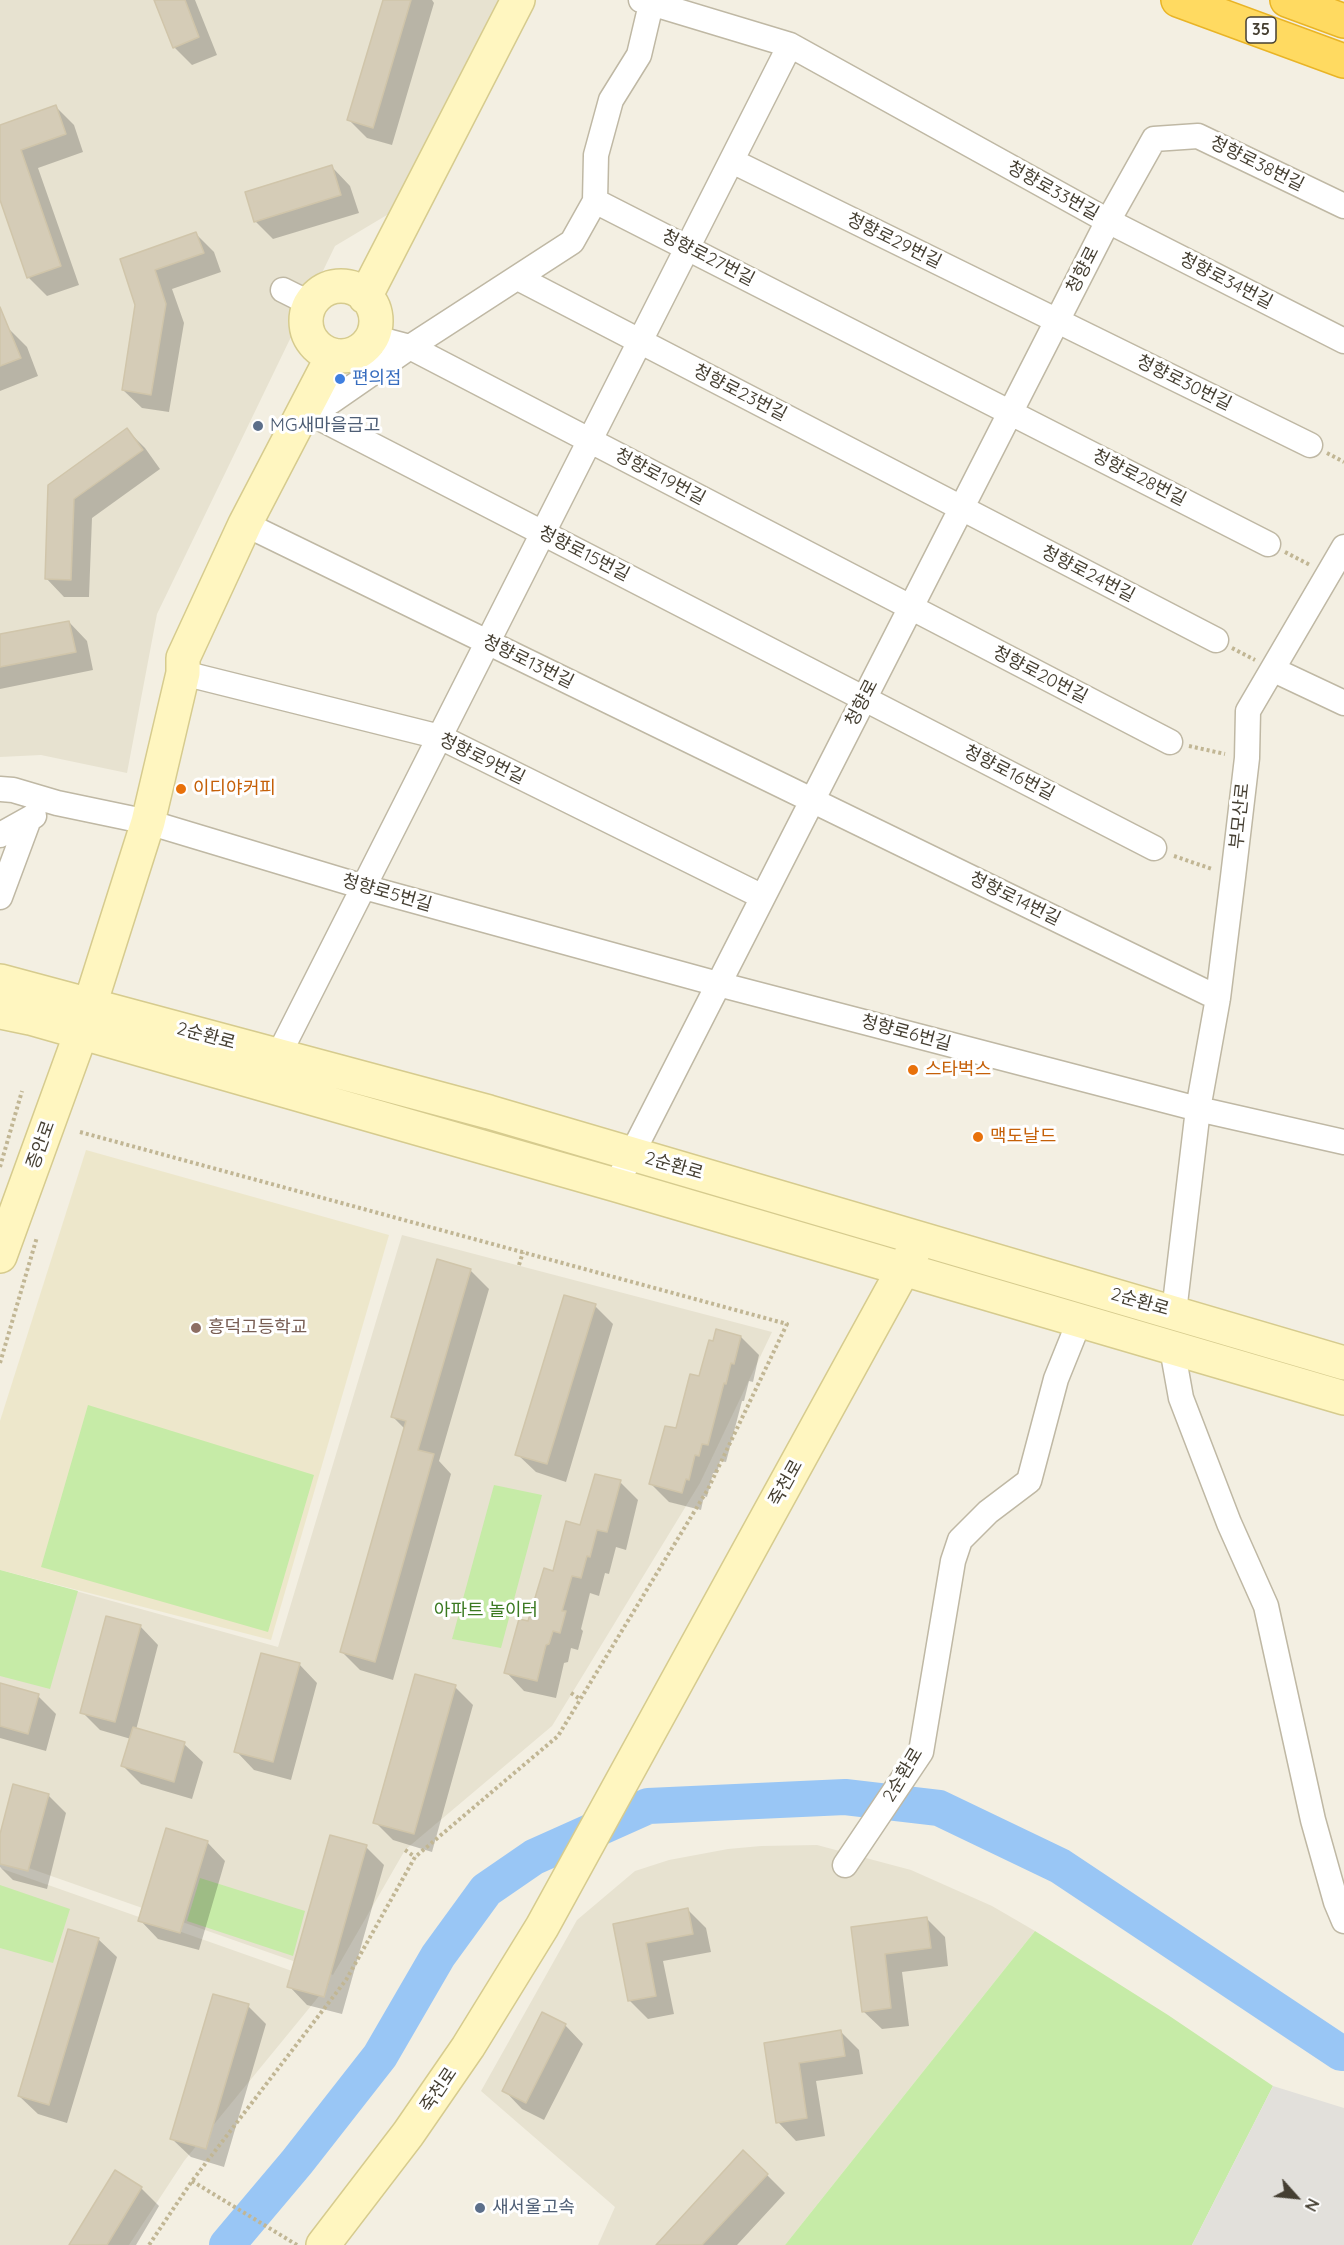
<!DOCTYPE html>
<html>
<head>
<meta charset="utf-8">
<style>
  body { margin:0 }
  #map { position:relative; width:1344px; height:2245px; overflow:hidden; background:#f3efe2; font-family:Quicksand,sans-serif }
  canvas { display:block }
  .north { position:absolute; left:1266px; top:2167px; width:60px; height:60px; -webkit-text-stroke:4px #fff; paint-order:stroke; rotate:117deg; font-size:16px; font-weight:700; line-height:24px; text-align:center; color:#453f32 }
  .north::after { content:''; display:block; margin:auto; width:21px; height:27px; background:#453f32; clip-path:polygon(50% 0,100% 100%,50% 72%,0 100%) }
</style>
</head>
<body>
<div id="map">
<canvas width="1344" height="2245"></canvas>
<div class="north">N</div>
</div>
<script>
const g = document.querySelector('canvas').getContext('2d');
g.lineJoin = 'round';
function fill(path, color) {
  g.fillStyle = color;
  g.fill(path, 'evenodd');
}
function shape(rows) {
  const path = new Path2D();
  for (const r of rows) {
    if (r.length === 3) {
      path.moveTo(r[0] + r[2], r[1]);
      path.arc(r[0], r[1], r[2], 0, 2 * Math.PI);
      continue;
    }
    path.moveTo(r[0], r[1]);
    for (let i = 2; i < r.length; i += 2) path.lineTo(r[i], r[i + 1]);
  }
  return path;
}
function strokePath(path, color, width, dash) {
  g.strokeStyle = color;
  g.lineWidth = width;
  g.lineCap = dash ? 'butt' : 'round';
  g.setLineDash(dash || []);
  g.stroke(path);
}
function drawText(font, color, halo, rows, align = 'center') {
  g.font = font + ' Quicksand,"Noto Sans KR",sans-serif';
  g.lineWidth = 6;
  g.setLineDash([]);
  g.textBaseline = 'middle';
  g.strokeStyle = halo;
  g.fillStyle = color;
  for (const [text, x, y, turn = 0] of rows) {
    g.save();
    g.translate(x, y);
    g.rotate((+turn || 0) * Math.PI / 180);
    g.textAlign = isNaN(turn) ? turn : align;
    if (halo) g.strokeText(text, 0, 0);
    g.fillText(text, 0, 0);
    g.restore();
  }
}
const residential = shape([
  [0,0,499,0,417,197,335,246,157,614,127,773,41,755,0,757],
  [402,1235,772,1332,700,1483,552,1726,405,1850,333,1975,0,1858,0,1570,278,1647],
  [817,1845,911,1870,992,1906,1035,1931,785,2245,598,2245,615,2207,481,2091,577,1920,635,1871,669,1860,728,1849,761,1846],
  [0,1868,329,1984,184,2161,129,2245,0,2245]
]);
const education = shape([
  [86,1150,389,1235,271,1640,0,1570,0,1421]
]);
const green = shape([
  [88,1405,314,1475,268,1632,41,1567],
  [494,1485,542,1495,501,1648,452,1639],
  [0,1570,78,1591,50,1689,0,1676],
  [200,1878,305,1911,293,1956,187,1921],
  [0,1885,70,1909,53,1963,0,1948],
  [1035,1931,1168,2015,1273,2086,1192,2245,785,2245]
]);
const parking = shape([
  [1273,2086,1344,2108,1344,2245,1192,2245]
]);
const shadow = shape([
  [155,0,195,0,217,55,192,65,174,47],
  [384,0,432,0,434,3,392,145,367,138,348,119],
  [56,107,74,125,83,152,38,168,79,285,47,296,29,278,0,195,0,127],
  [332,167,350,186,359,213,273,239,255,221],
  [196,234,214,252,221,272,172,289,184,323,169,412,142,408,123,390,137,305,122,260],
  [9,329,27,347,38,376,0,391,0,332],
  [127,430,145,448,160,469,92,518,89,597,64,597,46,578,50,485],
  [69,622,87,641,93,670,0,689,0,636],
  [470,1270,489,1289,439,1461,451,1474,393,1680,360,1670,342,1652,405,1429,393,1417],
  [595,1306,613,1324,566,1482,536,1472,517,1454],
  [741,1337,759,1355,753,1382,749,1381,744,1401,742,1401,726,1462,720,1461,717,1473,713,1473,707,1497,704,1496,701,1510,669,1502,651,1484,700,1378],
  [620,1482,638,1500,626,1550,616,1547,609,1574,605,1573,599,1596,590,1593,581,1629,583,1631,578,1650,571,1648,568,1662,564,1663,556,1698,524,1691,506,1672,554,1573,581,1527],
  [140,1626,158,1645,136,1730,184,1744,203,1762,192,1799,141,1784,123,1766,131,1739,100,1730,82,1712],
  [299,1664,317,1683,291,1780,254,1770,236,1751],
  [0,1685,38,1696,56,1714,46,1751,0,1738],
  [455,1687,473,1705,432,1852,393,1840,375,1822],
  [48,1795,66,1813,47,1889,13,1880,0,1867,0,1840],
  [207,1842,225,1861,199,1950,158,1939,140,1920],
  [366,1847,384,1865,342,2014,307,2005,289,1986],
  [688,1910,706,1928,711,1952,663,1961,674,2014,648,2019,629,2000,615,1925],
  [926,1918,945,1937,948,1966,902,1972,909,2026,882,2029,863,2011,853,1928],
  [98,1939,117,1957,67,2123,38,2114,19,2096],
  [248,2006,266,2024,224,2167,191,2157,172,2139],
  [565,2025,583,2044,544,2120,522,2109,504,2090],
  [841,2032,859,2050,863,2074,816,2081,825,2136,796,2141,778,2122,765,2044],
  [767,2175,785,2193,737,2245,658,2245],
  [141,2188,159,2206,136,2245,71,2245]
]);
const river = shape([
  [227,2245,297,2162,380,2056,438,1956,486,1890,534,1857,648,1806,845,1797,939,1808,1060,1866,1341,2053,1344,2053]
]);
const building = shape([
  [154,0,185,0,199,37,173,48,154,0],
  [383,0,411,0,373,128,347,120,383,0],
  [56,105,66,134,21,150,61,266,27,278,0,200,0,125,56,105],
  [332,165,341,195,254,222,245,192,332,165],
  [196,232,204,253,155,270,166,304,151,395,122,390,135,305,120,259,196,232],
  [0,307,21,358,0,366,0,307],
  [127,428,143,450,74,499,71,580,45,579,48,485,127,428],
  [69,621,76,652,0,667,0,634,69,621],
  [437,1259,471,1269,418,1450,434,1454,375,1662,340,1652,406,1421,391,1417,437,1259],
  [564,1295,596,1304,547,1464,515,1455,564,1295],
  [716,1329,741,1336,734,1364,731,1363,726,1384,724,1383,708,1445,702,1444,699,1456,695,1455,689,1480,686,1479,682,1493,649,1484,665,1426,676,1428,690,1374,699,1376,709,1340,713,1341,716,1329],
  [595,1474,621,1480,607,1532,597,1530,590,1557,587,1556,581,1578,572,1576,562,1611,566,1611,560,1633,553,1631,549,1644,546,1645,537,1681,504,1673,519,1619,528,1621,544,1568,553,1571,566,1521,580,1525,595,1474],
  [106,1616,141,1625,115,1722,80,1713,106,1616],
  [261,1653,300,1663,273,1762,234,1752,261,1653],
  [415,1674,456,1685,414,1834,373,1823,415,1674],
  [0,1683,39,1694,28,1734,0,1726,0,1683],
  [133,1727,185,1742,174,1782,121,1766,133,1727],
  [13,1784,49,1794,28,1871,0,1864,0,1834,13,1784],
  [166,1828,208,1841,180,1933,138,1921,166,1828],
  [330,1835,367,1845,324,1997,287,1987,330,1835],
  [688,1908,693,1934,646,1943,656,1996,628,2001,613,1924,688,1908],
  [927,1917,931,1948,885,1954,891,2008,862,2012,851,1927,927,1917],
  [68,1929,99,1938,49,2105,18,2096,68,1929],
  [213,1994,249,2004,206,2149,170,2139,213,1994],
  [542,2012,566,2024,526,2103,502,2091,542,2012],
  [841,2030,845,2056,799,2063,807,2118,776,2123,764,2043,841,2030],
  [743,2150,768,2174,702,2245,656,2245,743,2150],
  [115,2170,142,2187,107,2245,69,2245,115,2170]
]);
const path = shape([
  [1327,453,1344,462],
  [1285,552,1310,565],
  [1232,648,1255,660],
  [1189,746,1225,754],
  [1174,856,1212,869],
  [80,1132,787,1324,708,1489,558,1736,415,1857,346,1980,192,2181,149,2245],
  [0,1167,22,1091],
  [519,1265,523,1252],
  [0,1363,37,1237],
  [571,1693,580,1699],
  [405,1850,415,1857],
  [192,2181,297,2245]
]);
const street = shape([
  [641,0,790,45,1108,221,1344,341],
  [732,161,1310,445],
  [595,201,1268,544],
  [518,278,1216,640],
  [283,290,311,304],
  [372,337,410,347,1170,742],
  [304,410,1154,848],
  [304,410,332,401,410,347,572,242,595,201,596,155,611,100,639,55,652,0],
  [245,524,1218,998],
  [1274,670,1344,703],
  [183,673,440,737,763,897],
  [0,789,13,790,57,803,148,822,364,887,718,984,1198,1109,1344,1142],
  [0,835,34,816],
  [0,897,29,819],
  [278,1056,790,45],
  [616,1185,1108,221,1154,139,1198,136,1344,206],
  [1174,1312,1198,1109,1218,998,1233,877,1247,758,1248,711,1344,547],
  [1172,1348,1181,1398,1229,1523,1266,1606,1313,1820,1336,1902,1344,1921],
  [845,1865,921,1752,953,1561,960,1540,988,1512,1029,1481,1056,1379,1079,1322]
]);
const secondary = shape([
  [341,321,35],
  [365,297,518,0],
  [0,981,489,1112,1344,1363],
  [0,1012,30,1018,616,1185,1344,1398],
  [0,1256,81,1033,148,822,183,673,183,658,245,524,333,355],
  [323,2245,408,2134,468,2047,542,1927,914,1250]
]);
const highway = shape([
  [1178,0,1344,61],
  [1287,0,1344,21]
]);
const markers = [
  [340,379,6,"#3f7fe0"],
  [258,426,6,"#5c6f8a"],
  [181,789,6,"#e8710a"],
  [913,1070,6,"#e8710a"],
  [978,1137,6,"#e8710a"],
  [196,1328,6,"#8d6e63"],
  [480,2208,6,"#5c6f8a"]
];
const shields = [
  [1261,30,30]
];
const shieldNames = [
  ["35",1261,30]
];
const streetNames = [
  ["청향로38번길",1257,164,26],
  ["청향로33번길",1053,191,29],
  ["청향로29번길",894,241,26],
  ["청향로27번길",708,258,27],
  ["청향로",1083,270,-63],
  ["청향로34번길",1226,281,27],
  ["청향로30번길",1184,383,26],
  ["청향로23번길",740,393,27],
  ["청향로19번길",660,477,28],
  ["청향로28번길",1139,478,27],
  ["청향로15번길",584,554,27],
  ["청향로24번길",1088,574,27],
  ["청향로13번길",528,662,26],
  ["청향로20번길",1040,675,27],
  ["청향로",862,703,-63],
  ["청향로9번길",482,759,26],
  ["청향로16번길",1009,773,27],
  ["부모산로",1240,816,-84],
  ["청향로5번길",387,893,16],
  ["청향로14번길",1015,899,26],
  ["청향로6번길",906,1033,15],
  ["2순환로",206,1036,15],
  ["증안로",41,1145,-70],
  ["2순환로",674,1166,16],
  ["2순환로",1140,1302,16],
  ["죽천로",786,1483,-61],
  ["2순환로",903,1775,-59],
  ["죽천로",439,2090,-56]
];
const shopNames = [
  ["편의점",352,379]
];
const serviceNames = [
  ["MG새마을금고",270,426],
  ["새서울고속",492,2208]
];
const foodNames = [
  ["이디야커피",193,789],
  ["스타벅스",925,1070],
  ["맥도날드",990,1137]
];
const educationNames = [
  ["흥덕고등학교",208,1328]
];
const parkNames = [
  ["아파트 놀이터",486,1611]
];
fill(residential, '#e7e2d0');
fill(education, '#ede7cb');
fill(green, '#c6eba7');
fill(parking, '#e2e0db');
fill(shadow, '#0003');
strokePath(river, '#99c6f5', 36);
fill(building, '#d5ccb7');
strokePath(building, '#d0c5aa', 1.5);
strokePath(street, '#bfb8a4', 27);
strokePath(secondary, '#d6cb8e', 36);
strokePath(highway, '#e9b426', 36);
strokePath(path, '#c1b694', 4, [3, 3]);
strokePath(street, '#fff', 24);
strokePath(secondary, '#fff6c0', 33);
strokePath(highway, '#ffda61', 33);
for (const [x, y, r, color] of markers) {
  const dot = new Path2D();
  dot.arc(x, y, r, 0, 2 * Math.PI);
  g.fillStyle = color;
  g.fill(dot);
  strokePath(dot, '#fff', 2);
}
for (const [x, y, w] of shields) {
  const box = new Path2D();
  box.roundRect(x - w / 2, y - 13, w, 26, 4.5);
  g.fillStyle = '#fff';
  g.fill(box);
  strokePath(box, '#453f32', 1.5);
}
drawText('bold 16px', '#453f32', null, shieldNames);
drawText('18px', '#453f32', '#fff', streetNames);
drawText('18px', '#366cbe', '#fff', shopNames, 'left');
drawText('18px', '#4e5e75', '#fff', serviceNames, 'left');
drawText('18px', '#c56008', '#fff', foodNames, 'left');
drawText('18px', '#785e54', '#fff', educationNames, 'left');
drawText('18px', '#3b7a22', '#fff', parkNames);
</script>
</body>
</html>
